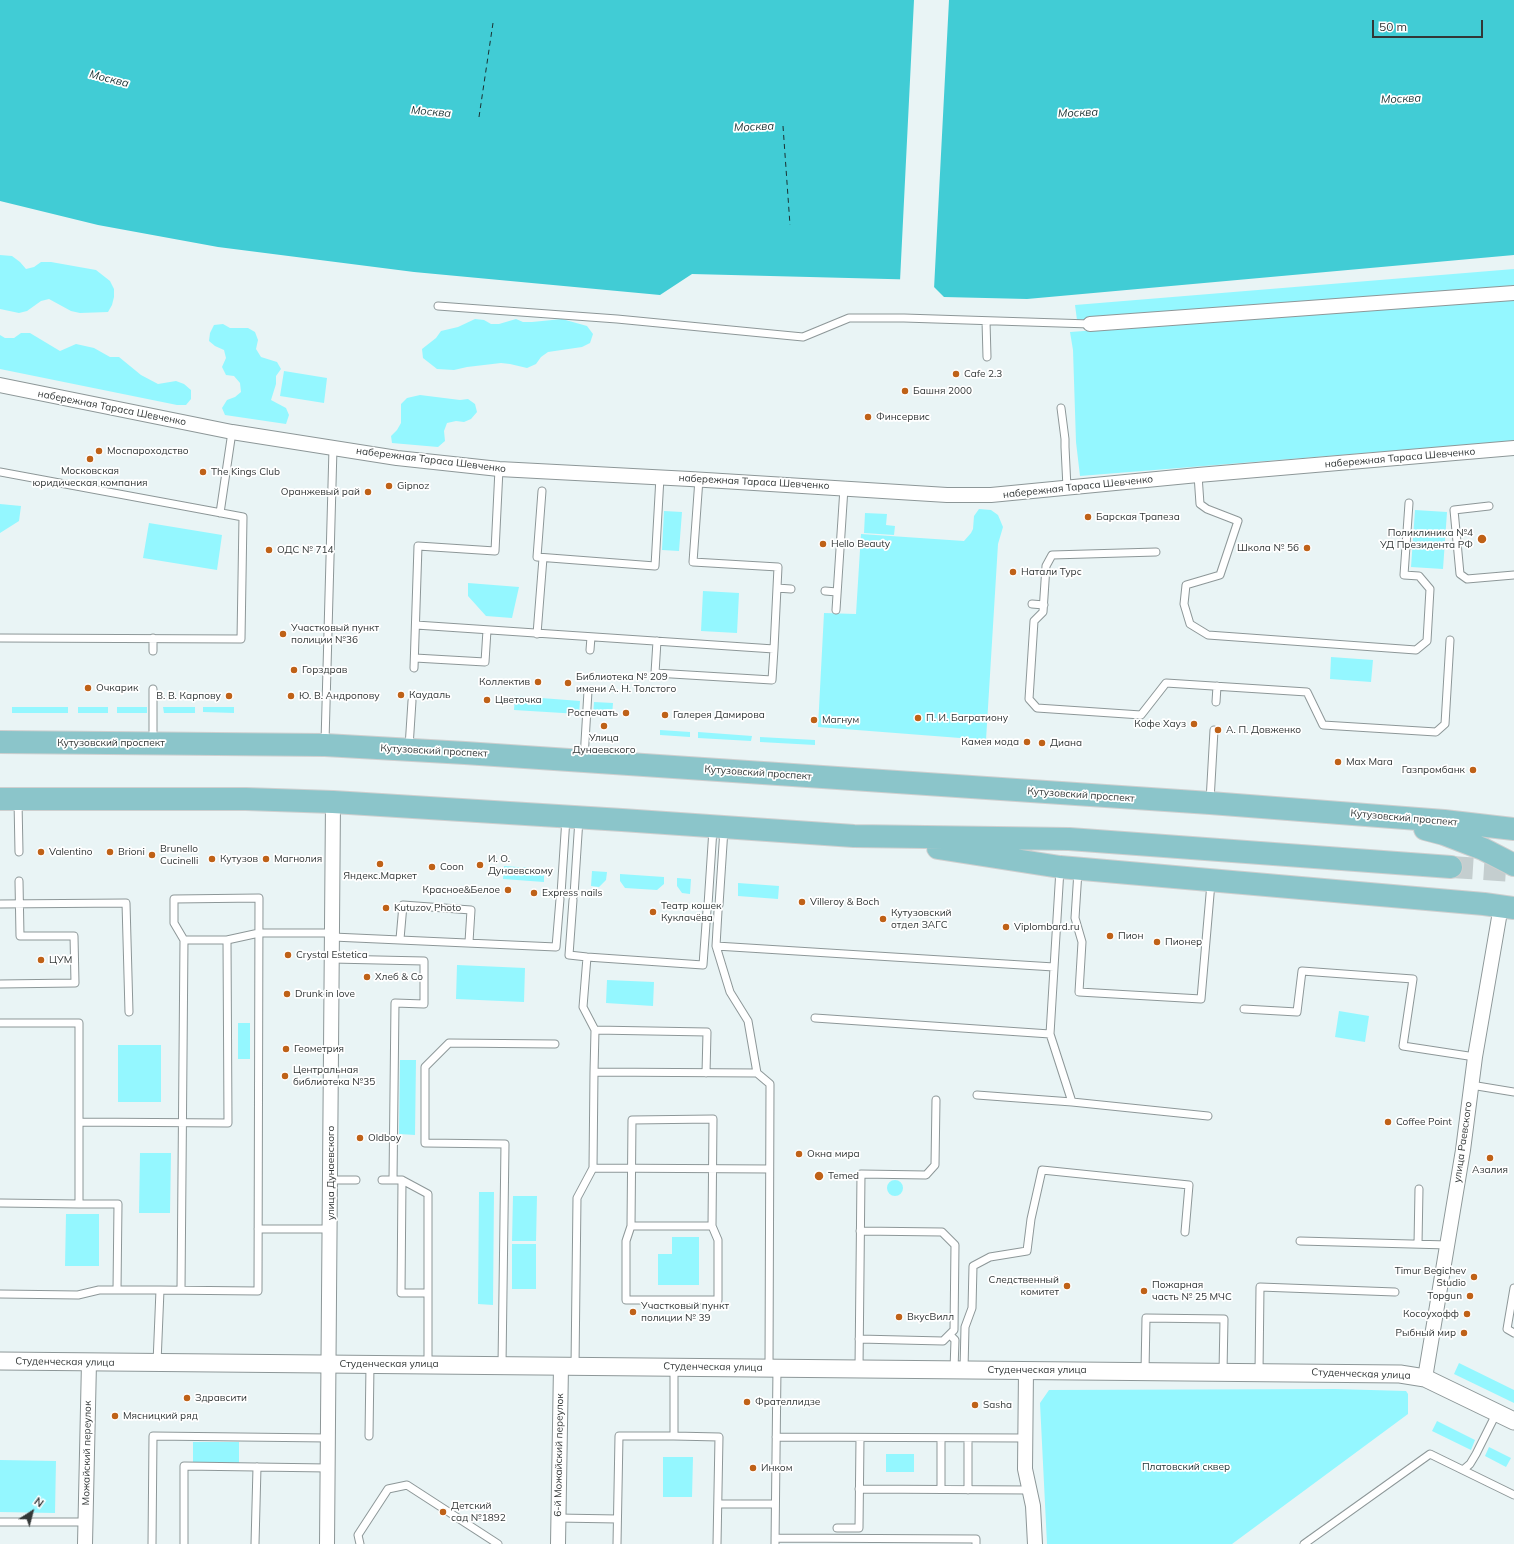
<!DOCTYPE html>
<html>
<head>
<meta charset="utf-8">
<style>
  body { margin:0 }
  #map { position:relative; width:1514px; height:1544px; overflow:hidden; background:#e9f4f5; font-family:Mulish,sans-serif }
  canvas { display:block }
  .north { position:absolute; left:12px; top:1492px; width:40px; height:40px; -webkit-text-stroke:3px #fff; paint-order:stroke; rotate:36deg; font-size:11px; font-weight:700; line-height:16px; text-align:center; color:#323737 }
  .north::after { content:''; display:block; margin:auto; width:14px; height:18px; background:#323737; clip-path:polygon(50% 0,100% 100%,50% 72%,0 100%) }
  .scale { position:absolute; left:1372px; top:20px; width:111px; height:18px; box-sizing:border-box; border:2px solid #323737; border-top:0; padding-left:5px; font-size:12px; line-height:14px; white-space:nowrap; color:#323737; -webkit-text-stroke:3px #fff; paint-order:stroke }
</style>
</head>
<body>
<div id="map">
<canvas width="1514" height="1544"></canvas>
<div class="north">N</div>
<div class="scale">50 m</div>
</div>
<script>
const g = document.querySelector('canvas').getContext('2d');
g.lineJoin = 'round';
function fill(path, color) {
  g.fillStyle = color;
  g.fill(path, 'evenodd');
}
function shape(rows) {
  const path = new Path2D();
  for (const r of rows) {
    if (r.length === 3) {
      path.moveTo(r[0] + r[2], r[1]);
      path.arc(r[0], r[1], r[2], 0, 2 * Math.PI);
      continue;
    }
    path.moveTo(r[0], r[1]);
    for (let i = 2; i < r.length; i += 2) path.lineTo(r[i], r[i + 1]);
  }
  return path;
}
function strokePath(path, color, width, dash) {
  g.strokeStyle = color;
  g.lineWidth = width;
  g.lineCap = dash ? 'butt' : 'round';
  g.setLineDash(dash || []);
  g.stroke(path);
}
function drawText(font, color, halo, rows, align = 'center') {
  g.font = font + ' Mulish,sans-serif';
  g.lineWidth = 3.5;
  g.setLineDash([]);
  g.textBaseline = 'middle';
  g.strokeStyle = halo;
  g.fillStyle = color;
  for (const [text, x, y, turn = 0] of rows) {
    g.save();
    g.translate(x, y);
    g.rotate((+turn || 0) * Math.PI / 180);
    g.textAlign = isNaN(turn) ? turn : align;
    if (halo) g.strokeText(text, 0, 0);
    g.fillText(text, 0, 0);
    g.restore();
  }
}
const green = shape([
  [0,255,12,256,20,262,26,269,34,267,41,262,51,262,96,270,110,281,114,289,114,297,112,305,108,312,80,313,71,311,49,299,41,301,27,311,19,313,0,309],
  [1514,269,1514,287,1077,320,1075,305],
  [1514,300,1514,441,1080,476,1076,442,1073,350,1070,332],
  [475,319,484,320,491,324,499,324,516,319,523,322,532,322,562,319,587,326,593,334,590,343,582,347,548,352,541,357,536,364,527,368,510,364,501,363,467,367,454,370,437,369,423,358,422,349,436,338,441,331,458,327],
  [223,324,230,328,248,328,255,332,258,340,256,349,261,357,277,362,281,369,276,376,276,384,271,400,286,408,289,415,286,424,225,415,222,408,227,400,235,397,241,392,240,383,234,376,226,375,222,367,226,358,224,350,215,346,209,341,210,333,214,325],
  [21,333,30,333,60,351,76,344,94,348,110,357,119,357,141,375,158,384,176,381,184,384,191,390,191,399,186,405,177,405,0,369,0,335,5,338,14,338],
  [284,371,327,378,324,403,280,396],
  [420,395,460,400,468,399,475,404,477,412,471,419,464,422,456,421,447,423,444,431,445,441,438,447,392,443,391,436,397,430,401,423,401,404,407,398],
  [0,504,21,506,19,521,0,533],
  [979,509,991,510,998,515,1003,527,998,544,986,740,818,727,824,613,856,614,861,534,964,541,971,533,973,529,974,516],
  [1415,510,1447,512,1443,569,1411,567],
  [664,511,682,512,679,551,662,550],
  [865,513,887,514,886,525,895,526,894,535,864,533],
  [149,523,222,535,217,570,143,558],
  [468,583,519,587,512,618,486,616,468,596],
  [703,591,739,593,737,633,701,631],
  [1331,657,1373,660,1371,682,1330,679],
  [515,696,580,701,579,714,514,710],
  [594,702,613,703,612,717,593,715],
  [12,707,68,707,68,713,12,713],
  [78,707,108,707,108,713,78,713],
  [117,707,147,707,147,713,117,713],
  [163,707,195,707,195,713,164,713],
  [203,707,234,707,234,713,203,712],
  [660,730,690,732,690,737,660,735],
  [698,732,752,736,751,741,698,738],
  [760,737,815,740,815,745,760,742],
  [504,866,544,869,544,882,503,879],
  [592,871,607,872,606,880,599,887,591,886],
  [620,874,664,877,664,884,657,890,625,888,620,881],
  [677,878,691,879,690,894,682,893,677,886],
  [738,883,779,886,778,899,738,896],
  [457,965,525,968,524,1002,456,999],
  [607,980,654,982,653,1006,606,1003],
  [1339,1011,1369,1016,1365,1042,1335,1037],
  [238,1023,250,1023,250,1059,238,1059],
  [118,1045,161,1045,161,1102,118,1102],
  [400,1060,416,1060,415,1135,399,1134],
  [140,1153,171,1153,170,1213,139,1213],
  [895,1188,8],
  [479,1192,494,1192,493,1305,478,1304],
  [513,1196,537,1196,536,1241,512,1241],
  [66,1214,99,1214,99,1266,65,1266],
  [672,1237,699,1237,699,1285,658,1285,658,1254,672,1254],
  [512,1244,536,1244,536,1289,512,1289],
  [1459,1363,1514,1390,1514,1403,1454,1374],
  [1335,1389,1406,1391,1408,1394,1408,1414,1232,1544,1047,1544,1040,1403,1049,1390],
  [1437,1421,1475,1440,1471,1450,1432,1431],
  [193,1442,239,1442,239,1463,193,1463],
  [1489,1447,1511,1458,1506,1467,1485,1456],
  [886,1454,914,1454,914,1472,886,1472],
  [663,1457,693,1457,692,1497,663,1497],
  [0,1460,56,1461,55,1513,0,1512]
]);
const water = shape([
  [0,0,1514,0,1514,255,1027,299,944,297,927,280,692,274,660,295,414,272,218,247,98,225,0,201]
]);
const pier = shape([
  [914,0,949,0,934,289,927,282,900,281]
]);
const ferry = shape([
  [479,117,493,23],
  [783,126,790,225]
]);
const primaryTunnel = shape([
  [1451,867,1514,871]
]);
const service = shape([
  [438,306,617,319,803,337,849,318,904,318,1090,324],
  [986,321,987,357],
  [1061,408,1065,439,1065,447,1067,488],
  [0,472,243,517,241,639,0,638],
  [1198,475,1200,504,1207,509,1238,521,1220,575,1186,585,1184,604,1190,624,1208,635,1416,650,1427,641,1430,589,1419,576,1404,575,1409,503],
  [542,491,537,557,655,566,660,477],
  [1489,506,1454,510,1460,574,1467,579,1514,575],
  [220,513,232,432],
  [1156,552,1052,555,1046,566,1043,612,1034,621,1029,699,1037,708,1141,715,1166,683,1307,692,1323,725,1436,732,1445,724,1450,640],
  [777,588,791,589],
  [825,591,837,592],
  [1032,604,1044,605],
  [836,610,844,488],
  [416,625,774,649,778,567,693,562,699,479],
  [537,634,543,558],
  [657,641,655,673,772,680,774,649],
  [590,650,591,637],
  [153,651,153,638],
  [415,658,485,662,487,630],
  [414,668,418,546,495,551,499,469],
  [153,689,153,741],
  [1216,702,1217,686],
  [325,742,333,448],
  [409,747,412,701],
  [584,759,588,691],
  [18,801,19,852],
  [1210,801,1214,730],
  [1060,869,1050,1034,1072,1102],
  [1078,871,1075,918,1082,942,1079,992,1201,999,1211,883],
  [561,894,566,818],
  [574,895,579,819],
  [573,900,569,955,587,957,703,965,707,910],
  [0,904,126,903,129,1012],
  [708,905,713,829],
  [719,905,724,829],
  [718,911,716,946,730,992,748,1021,757,1073,770,1084,769,1367],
  [333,937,556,947,560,899],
  [400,939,403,905,471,910,469,942],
  [184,940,227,940,259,933,333,933],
  [716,946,1054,967],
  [587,957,583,1007,595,1030],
  [332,959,424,961,424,1004,395,1003,393,1180],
  [0,984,75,983,74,936,20,936,19,881],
  [1244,1009,1297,1012,1302,971,1413,979,1403,1046,1475,1057],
  [815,1018,1050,1034],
  [0,1023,79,1023,79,1204,0,1203],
  [594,1072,595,1030,707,1032,706,1073],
  [1471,1085,1514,1092],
  [977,1095,1072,1102,1208,1116],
  [713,1119,712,1226,718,1240,718,1300,626,1300,626,1241,631,1226,632,1120,713,1119],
  [79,1122,228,1123,227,940],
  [593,1168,769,1169],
  [331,1180,356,1180],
  [382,1180,402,1180,428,1194,428,1365],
  [402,1180,401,1293,427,1293],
  [79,1204,118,1204,117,1290],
  [631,1226,712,1226],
  [258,1229,330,1229],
  [1300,1241,1448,1245],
  [1418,1244,1419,1189],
  [1514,1288,1507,1329,1514,1333],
  [160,1290,258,1291,259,898,174,899,174,923,184,940,181,1290],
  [0,1294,78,1295,99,1290,160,1290,157,1363],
  [950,1335,955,1340,954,1369],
  [859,1339,943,1341,954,1330,955,1245,942,1232,860,1231],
  [502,1365,505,1144,425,1143,425,1067,449,1043,555,1044],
  [575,1366,577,1198,593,1168,594,1072,757,1073],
  [674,1367,674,1436,719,1437,717,1544],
  [859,1368,861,1174,926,1175,935,1165,936,1100],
  [964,1369,965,1327,972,1308,973,1266,990,1257,1027,1251,1031,1219,1042,1170,1189,1185,1185,1232],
  [1145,1371,1146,1318,1224,1319,1223,1372],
  [1259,1372,1260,1287,1395,1292],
  [369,1436,370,1365],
  [776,1437,1025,1438],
  [1463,1470,1470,1464,1476,1454,1497,1412],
  [859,1489,1030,1490],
  [941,1489,941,1438],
  [968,1490,968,1438],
  [718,1504,775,1504],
  [558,1518,617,1519],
  [0,1522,85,1522],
  [837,1528,859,1528,860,1438],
  [775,1538,976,1539,976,1544],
  [152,1544,153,1436,328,1438],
  [184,1544,184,1466,328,1468],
  [255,1544,257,1467],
  [360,1544,358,1535,388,1489,407,1485,498,1544],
  [617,1544,619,1436,674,1436],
  [775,1544,777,1368],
  [1304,1544,1430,1454,1514,1495]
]);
const minor = shape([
  [1090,324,1514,293],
  [0,385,232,432,397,458,499,469,690,479,947,495,991,495,1198,475,1514,448],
  [1026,1370,1025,1469,1033,1506,1035,1544],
  [1425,1378,1463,1150,1475,1057,1501,906],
  [85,1544,89,1362],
  [327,1544,333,802],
  [558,1544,561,1366]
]);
const tertiary = shape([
  [0,1361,1400,1374,1425,1378,1514,1421]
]);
const primary = shape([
  [0,742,325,745,465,753,1210,803,1444,821,1514,829],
  [0,799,246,799,333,802,622,820,854,836,1069,839,1451,867],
  [1425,829,1444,834,1483,849,1514,865],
  [938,848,1060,867,1484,904,1514,908]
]);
const markers = [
  [956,374,4,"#bf6117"],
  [905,391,4,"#bf6117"],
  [868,417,4,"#bf6117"],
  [99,451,4,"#bf6117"],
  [90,459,4,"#bf6117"],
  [203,472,4,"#bf6117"],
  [389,486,4,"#bf6117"],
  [368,492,4,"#bf6117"],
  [1088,517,4,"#bf6117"],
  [1482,539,5,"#bf6117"],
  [823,544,4,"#bf6117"],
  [1307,548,4,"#bf6117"],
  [269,550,4,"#bf6117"],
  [1013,572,4,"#bf6117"],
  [283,634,4,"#bf6117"],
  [294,670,4,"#bf6117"],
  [538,682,4,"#bf6117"],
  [568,683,4,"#bf6117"],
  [88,688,4,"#bf6117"],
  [401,695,4,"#bf6117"],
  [229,696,4,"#bf6117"],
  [291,696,4,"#bf6117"],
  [487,700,4,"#bf6117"],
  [626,713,4,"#bf6117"],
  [665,715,4,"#bf6117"],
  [918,718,4,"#bf6117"],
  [814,720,4,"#bf6117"],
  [1194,724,4,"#bf6117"],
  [604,726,4,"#bf6117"],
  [1218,730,4,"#bf6117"],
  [1027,742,4,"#bf6117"],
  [1042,743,4,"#bf6117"],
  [1338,762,4,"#bf6117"],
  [1473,770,4,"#bf6117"],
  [41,852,4,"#bf6117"],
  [110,852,4,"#bf6117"],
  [152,855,4,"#bf6117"],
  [212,859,4,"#bf6117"],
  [266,859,4,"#bf6117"],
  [380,864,4,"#bf6117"],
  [480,865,4,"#bf6117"],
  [432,867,4,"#bf6117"],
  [508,890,4,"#bf6117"],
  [534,893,4,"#bf6117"],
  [802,902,4,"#bf6117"],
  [386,908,4,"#bf6117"],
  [653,912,4,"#bf6117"],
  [883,919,4,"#bf6117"],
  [1006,927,4,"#bf6117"],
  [1110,936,4,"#bf6117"],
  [1157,942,4,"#bf6117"],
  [288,955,4,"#bf6117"],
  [41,960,4,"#bf6117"],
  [367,977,4,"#bf6117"],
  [287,994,4,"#bf6117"],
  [286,1049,4,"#bf6117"],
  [285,1076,4,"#bf6117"],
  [1388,1122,4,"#bf6117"],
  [360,1138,4,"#bf6117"],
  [799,1154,4,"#bf6117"],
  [1490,1158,4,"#bf6117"],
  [819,1176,5,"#bf6117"],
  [1474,1277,4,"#bf6117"],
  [1067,1286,4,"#bf6117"],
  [1144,1291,4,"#bf6117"],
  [1470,1296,4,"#bf6117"],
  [633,1312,4,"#bf6117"],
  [1467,1314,4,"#bf6117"],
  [899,1317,4,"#bf6117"],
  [1464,1333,4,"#bf6117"],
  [187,1398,4,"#bf6117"],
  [747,1402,4,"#bf6117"],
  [975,1405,4,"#bf6117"],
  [115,1416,4,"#bf6117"],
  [753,1468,4,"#bf6117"],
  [443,1512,4,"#bf6117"]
];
const poiNames = [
  ["Cafe 2.3",964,374],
  ["Башня 2000",913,391],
  ["Финсервис",876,417],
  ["Моспароходство",107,451],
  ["Московская",90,471,"center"],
  ["юридическая компания",90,483,"center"],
  ["The Kings Club",211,472],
  ["Gipnoz",397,486],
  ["Оранжевый рай",360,492,"right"],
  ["Барская Трапеза",1096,517],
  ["Поликлиника №4",1473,533,"right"],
  ["УД Президента РФ",1473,545,"right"],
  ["Hello Beauty",831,544],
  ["Школа № 56",1299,548,"right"],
  ["ОДС № 714",277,550],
  ["Натали Турс",1021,572],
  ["Участковый пункт",291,628],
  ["полиции №36",291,640],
  ["Горздрав",302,670],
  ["Библиотека № 209",576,677],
  ["имени А. Н. Толстого",576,689],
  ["Коллектив",530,682,"right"],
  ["Очкарик",96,688],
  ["Каудаль",409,695],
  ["В. В. Карпову",221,696,"right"],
  ["Ю. В. Андропову",299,696],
  ["Цветочка",495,700],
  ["Роспечать",618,713,"right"],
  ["Галерея Дамирова",673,715],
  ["П. И. Багратиону",926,718],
  ["Магнум",822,720],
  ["Кофе Хауз",1186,724,"right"],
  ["А. П. Довженко",1226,730],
  ["Улица",604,738,"center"],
  ["Дунаевского",604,750,"center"],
  ["Камея мода",1019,742,"right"],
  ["Диана",1050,743],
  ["Max Mara",1346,762],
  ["Газпромбанк",1465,770,"right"],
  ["Brunello",160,849],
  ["Cucinelli",160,861],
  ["Valentino",49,852],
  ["Brioni",118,852],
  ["Кутузов",220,859],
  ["Магнолия",274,859],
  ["И. О.",488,859],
  ["Дунаевскому",488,871],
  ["Coon",440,867],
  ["Яндекс.Маркет",380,876,"center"],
  ["Красное&Белое",500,890,"right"],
  ["Express nails",542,893],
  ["Villeroy & Boch",810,902],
  ["Театр кошек",661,906],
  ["Куклачёва",661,918],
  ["Kutuzov Photo",394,908],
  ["Кутузовский",891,913],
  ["отдел ЗАГС",891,925],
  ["Viplombard.ru",1014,927],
  ["Пион",1118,936],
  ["Пионер",1165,942],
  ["Crystal Estetica",296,955],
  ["ЦУМ",49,960],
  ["Хлеб & Co",375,977],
  ["Drunk in love",295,994],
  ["Геометрия",294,1049],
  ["Центральная",293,1070],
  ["библиотека №35",293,1082],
  ["Coffee Point",1396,1122],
  ["Oldboy",368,1138],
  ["Окна мира",807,1154],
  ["Азалия",1490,1170,"center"],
  ["Temed",828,1176],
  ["Timur Begichev",1466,1271,"right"],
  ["Studio",1466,1283,"right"],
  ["Следственный",1059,1280,"right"],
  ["комитет",1059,1292,"right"],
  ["Пожарная",1152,1285],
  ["часть № 25 МЧС",1152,1297],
  ["Topgun",1462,1296,"right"],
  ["Участковый пункт",641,1306],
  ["полиции № 39",641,1318],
  ["Косоухофф",1459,1314,"right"],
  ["ВкусВилл",907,1317],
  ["Рыбный мир",1456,1333,"right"],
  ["Здравсити",195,1398],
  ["Фрателлидзе",755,1402],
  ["Sasha",983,1405],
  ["Мясницкий ряд",123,1416],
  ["Инком",761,1468],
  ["Детский",451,1506],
  ["сад №1892",451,1518]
];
const streetNames = [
  ["набережная Тараса Шевченко",112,408,11],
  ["набережная Тараса Шевченко",1400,458,-5],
  ["набережная Тараса Шевченко",431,460,7],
  ["набережная Тараса Шевченко",754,482,3],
  ["набережная Тараса Шевченко",1078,487,-6],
  ["Кутузовский проспект",111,743],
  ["Кутузовский проспект",434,751,3],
  ["Кутузовский проспект",758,773,4],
  ["Кутузовский проспект",1081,795,4],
  ["Кутузовский проспект",1404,818,5],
  ["улица Раевского",1463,1142,-82],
  ["улица Дунаевского",331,1173,-90],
  ["Студенческая улица",65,1362,1],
  ["Студенческая улица",389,1364],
  ["Студенческая улица",713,1367,1],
  ["Студенческая улица",1037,1370],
  ["Студенческая улица",1361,1374,2],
  ["Можайский переулок",87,1453,-89],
  ["6-й Можайский переулок",559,1455,-89]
];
const parkNames = [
  ["Платовский сквер",1186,1467]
];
const waterNames = [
  ["Москва",109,79,14],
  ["Москва",1401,99,-2],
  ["Москва",431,112,5],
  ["Москва",1078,113,-2],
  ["Москва",754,127,-2]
];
fill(green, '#94f7ff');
fill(water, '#41ccd5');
fill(pier, '#e9f4f5');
strokePath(ferry, '#1a3132', 1, [5, 4]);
strokePath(primaryTunnel, '#c4cecf', 22, [22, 11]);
strokePath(service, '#8d9798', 9);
strokePath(minor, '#8d9798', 16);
strokePath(tertiary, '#8d9798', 19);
strokePath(primary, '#cecfcf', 24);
strokePath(service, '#fff', 7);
strokePath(minor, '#fff', 14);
strokePath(tertiary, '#fff', 17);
strokePath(primary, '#8bc5ca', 22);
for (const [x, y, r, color] of markers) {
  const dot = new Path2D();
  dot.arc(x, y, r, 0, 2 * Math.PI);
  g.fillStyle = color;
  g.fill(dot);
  strokePath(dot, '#fff', 1.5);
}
drawText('10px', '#323737', '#fff', poiNames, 'left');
drawText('10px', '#323737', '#fff', streetNames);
drawText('10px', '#203739', '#fff', parkNames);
drawText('italic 11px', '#1a3132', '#fff', waterNames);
</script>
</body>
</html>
